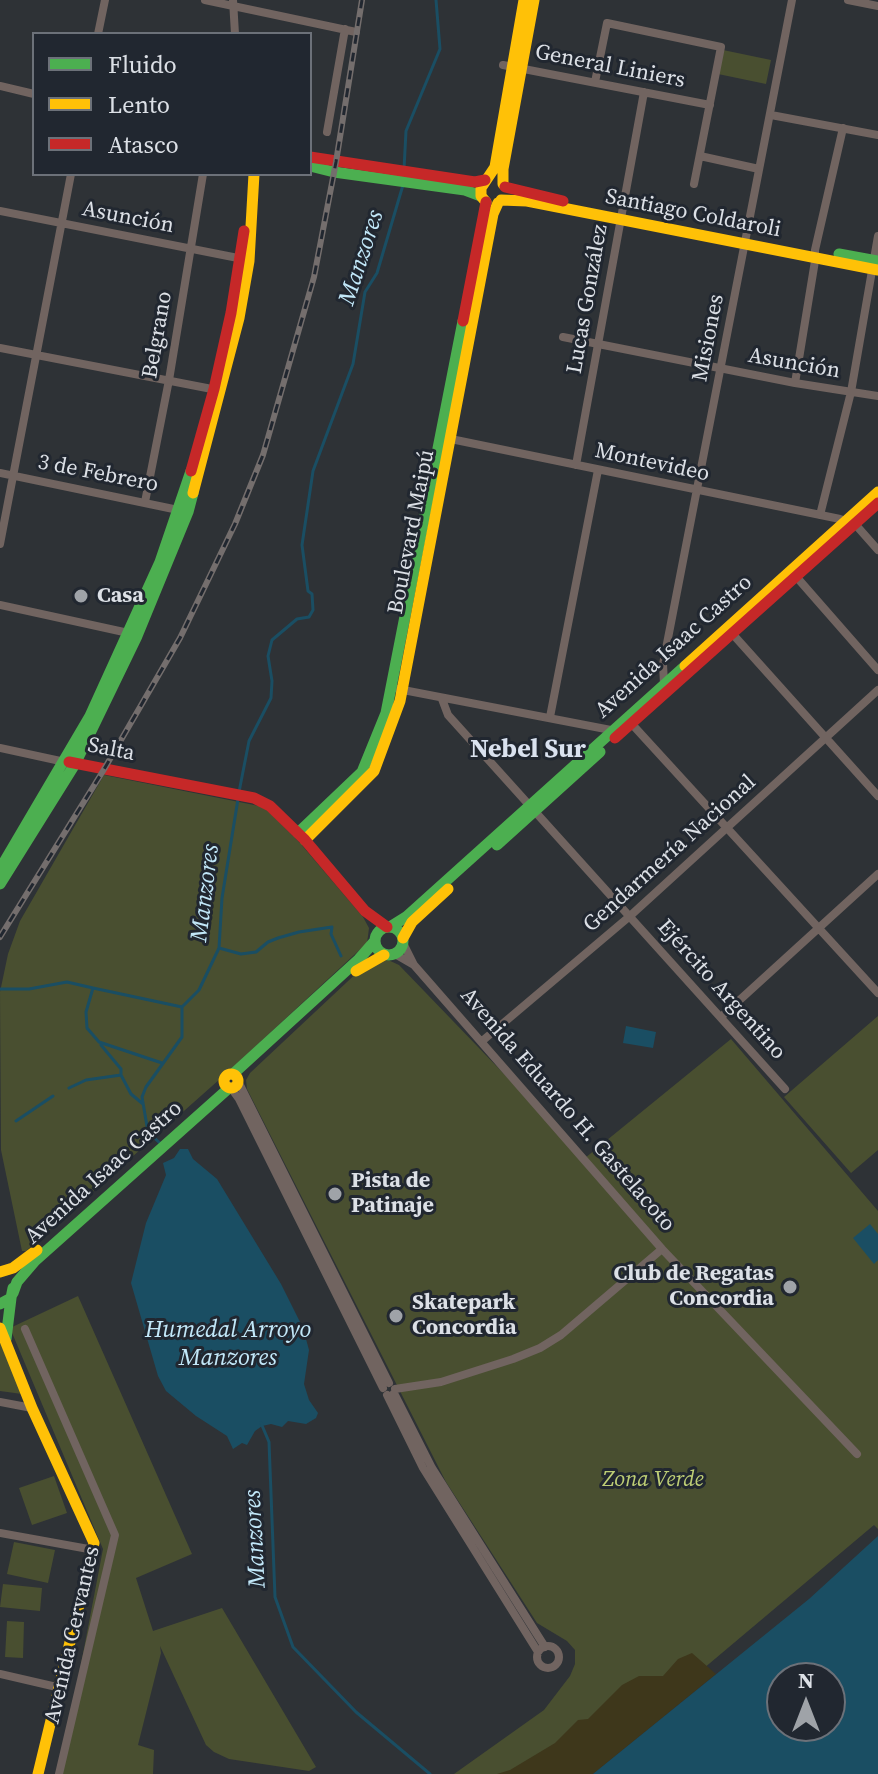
<!DOCTYPE html>
<html>
<head>
<meta charset="utf-8">
<style>
  body { margin:0 }
  #map { position:relative; width:878px; height:1774px; overflow:hidden; background:#2e3236; font-family:"Source Serif 4",serif }
  canvas { display:block }
  .legend { position:absolute; left:32px; top:32px; width:280px; height:144px; box-sizing:border-box; background:#212730; border:2px solid #6c7179; margin:0; padding:10px 14px; list-style:none; font-size:24px; color:#dce0e6 }
  .legend li { display:flex; align-items:center; gap:16px; height:40px }
  .legend b { width:40px; border:2px solid #6c7179 }
  .north { position:absolute; left:766px; top:1662px; width:80px; height:80px; box-sizing:border-box; background:#212730; border:2px solid #6c7179; border-radius:50%; rotate:0deg; font-size:22px; font-weight:700; line-height:32px; text-align:center; color:#dce0e6 }
  .north::after { content:''; display:block; margin:auto; width:28px; height:36px; background:#9fa3a8; clip-path:polygon(50% 0,100% 100%,50% 72%,0 100%) }
</style>
</head>
<body>
<div id="map">
<canvas width="878" height="1774"></canvas>
<ul class="legend">
<li><b style="height:10px;background:#4caf50"></b>Fluido</li>
<li><b style="height:10px;background:#ffc107"></b>Lento</li>
<li><b style="height:10px;background:#c62828"></b>Atasco</li>
</ul>
<div class="north">N</div>
</div>
<script>
const g = document.querySelector('canvas').getContext('2d');
g.lineJoin = 'round';
function fill(path, color) {
  g.fillStyle = color;
  g.fill(path, 'evenodd');
}
function shape(rows) {
  const path = new Path2D();
  for (const r of rows) {
    if (r.length === 3) {
      path.moveTo(r[0] + r[2], r[1]);
      path.arc(r[0], r[1], r[2], 0, 2 * Math.PI);
      continue;
    }
    path.moveTo(r[0], r[1]);
    for (let i = 2; i < r.length; i += 2) path.lineTo(r[i], r[i + 1]);
  }
  return path;
}
function strokePath(path, color, width, dash) {
  g.strokeStyle = color;
  g.lineWidth = width;
  g.lineCap = dash ? 'butt' : 'round';
  g.setLineDash(dash || []);
  g.stroke(path);
}
function drawText(font, color, halo, rows, align = 'center') {
  g.font = font + ' "Source Serif 4",serif';
  g.lineWidth = 6;
  g.setLineDash([]);
  g.textBaseline = 'middle';
  g.strokeStyle = halo;
  g.fillStyle = color;
  for (const [text, x, y, turn = 0] of rows) {
    g.save();
    g.translate(x, y);
    g.rotate((+turn || 0) * Math.PI / 180);
    g.textAlign = isNaN(turn) ? turn : align;
    if (halo) g.strokeText(text, 0, 0);
    g.fillText(text, 0, 0);
    g.restore();
  }
}
const green = shape([
  [723,50,771,60,766,84,718,74],
  [104,775,259,806,268,811,300,843,363,917,369,928,368,936,367,943,232,1068,224,1072,220,1079,26,1251,22,1251,1,1150,0,992,8,954,20,921],
  [386,959,399,965,585,1158,731,1039,878,1211,878,1529,874,1525,697,1674,571,1774,454,1774,544,1710,570,1676,575,1664,575,1650,567,1641,537,1623,446,1482,247,1089,246,1080,250,1073,363,967],
  [878,1016,878,1150,851,1173,784,1097],
  [78,1296,192,1554,136,1578,153,1631,222,1608,316,1767,309,1771,229,1759,214,1752,206,1745,160,1646,161,1653,138,1745,154,1750,153,1774,60,1774,103,1549,10,1328],
  [0,1342,22,1394,0,1391],
  [54,1476,67,1513,32,1525,19,1488],
  [14,1542,55,1550,48,1583,7,1574],
  [3,1584,42,1588,40,1611,0,1607],
  [7,1621,24,1622,23,1658,5,1657]
]);
const sand = shape([
  [692,1653,716,1674,593,1774,497,1774,510,1770,555,1743,578,1720,588,1719,622,1685,639,1676,663,1676,678,1659]
]);
const water = shape([
  [626,1026,656,1032,653,1048,623,1043],
  [180,1149,188,1149,193,1159,217,1179,281,1284,303,1328,309,1350,304,1384,309,1400,318,1413,316,1418,306,1424,288,1421,282,1427,271,1424,262,1426,255,1431,247,1445,242,1443,233,1449,227,1436,196,1416,166,1391,158,1376,131,1283,146,1223,166,1175,163,1163,174,1158],
  [870,1224,878,1234,878,1260,874,1264,853,1238],
  [878,1536,878,1774,593,1774,809,1599],
  [830,1678,830,1726,782,1726,782,1678]
]);
const stream = shape([
  [404,169,406,131,440,49,436,0],
  [239,792,249,741,271,698,272,681,268,656,272,640,297,619,309,617,313,610,312,594,308,591,302,545,313,471,353,364,365,292,377,273,403,185],
  [219,948,241,954,256,952,268,942,278,938,299,932,332,927,331,934,341,956],
  [93,988,182,1007],
  [0,989,29,989,67,982,93,988,86,1012,87,1028,99,1042,162,1063],
  [101,1045,121,1069,121,1074],
  [69,1088,86,1080,121,1075,131,1094,143,1104],
  [16,1121,53,1096],
  [162,1145,148,1132,142,1097,146,1087,182,1037,182,1007,199,990,219,948,222,898,238,799],
  [261,1423,269,1442,275,1597,293,1647,356,1712,430,1774]
]);
const street = shape([
  [205,0,356,32],
  [233,0,235,34],
  [848,0,878,6],
  [98,34,105,0],
  [503,65,710,105],
  [595,82,607,23,721,47,694,184],
  [0,86,34,94],
  [771,115,878,135],
  [327,132,345,29],
  [700,156,759,169],
  [0,211,243,259],
  [563,337,795,383,878,396],
  [0,348,217,390],
  [795,383,815,261,815,250,843,128],
  [446,438,840,519,855,524,878,550],
  [576,465,644,92],
  [0,473,183,511],
  [145,502,169,380,203,174],
  [820,515,851,392,878,236],
  [0,544,71,174],
  [793,573,878,670],
  [0,605,133,634],
  [729,630,878,796],
  [664,684,663,664,792,0],
  [398,689,616,731],
  [442,699,448,715,785,1089],
  [550,717,598,470],
  [630,722,878,993],
  [0,748,65,762],
  [403,943,414,965,662,1249,857,1454],
  [395,954,414,965],
  [721,1017,878,874],
  [481,1042,630,916,878,690],
  [238,1081,389,1383],
  [231,1088,239,1099,383,1388],
  [25,1329,115,1535,59,1774],
  [395,1389,441,1382,513,1359,540,1348,561,1335,662,1249],
  [394,1393,432,1468,545,1647],
  [387,1395,423,1468,538,1652],
  [0,1402,32,1408],
  [0,1533,94,1550],
  [548,1657,11],
  [0,1674,61,1688]
]);
const fast = shape([
  [310,166,334,172,465,190,481,196],
  [839,254,878,261],
  [298,833,362,772,386,713,463,321],
  [497,845,600,752],
  [0,869,90,716,160,562,191,471],
  [0,884,75,764,137,636,188,512,193,493],
  [389,941,14],
  [390,927,406,917,685,666],
  [233,1074,359,959,374,942],
  [13,1293,17,1282,35,1261,229,1088],
  [0,1304,11,1298,13,1288],
  [6,1339,11,1298]
]);
const slow = shape([
  [503,184,503,169,534,0],
  [501,200,527,201,878,270],
  [486,202,481,196,481,188,495,167,524,0],
  [193,493,239,318,249,261,254,174],
  [685,666,878,492],
  [305,840,374,771,400,701,493,214,498,203],
  [403,938,412,922,448,889],
  [356,971,384,955],
  [231,1081,7],
  [0,1272,13,1268,37,1250],
  [0,1328,32,1408,94,1543,38,1774]
]);
const jam = shape([
  [310,157,475,182,485,180],
  [505,187,563,201],
  [463,321,486,202],
  [191,471,214,389,231,313,244,231],
  [615,738,878,503],
  [69,762,254,798,270,806,305,840,365,911,387,927]
]);
const rail = shape([
  [0,937,103,771,180,638,235,524,263,455,314,277,336,162,362,0]
]);
const markers = [
  [81,596,8,"#9fa3a8"],
  [335,1194,8,"#9fa3a8"],
  [790,1287,8,"#9fa3a8"],
  [396,1316,8,"#9fa3a8"]
];
const streetNames = [
  ["General Liniers",610,67,11],
  ["Santiago Coldaroli",693,214,11],
  ["Asunción",128,218,11],
  ["Lucas González",588,299,-80],
  ["Belgrano",158,335,-80],
  ["Misiones",709,338,-79],
  ["Asunción",794,364,10],
  ["Montevideo",652,463,12],
  ["3 de Febrero",98,474,11],
  ["Boulevard Maipú",412,532,-79],
  ["Avenida Isaac Castro",674,647,-42],
  ["Salta",111,750,11],
  ["Gendarmería Nacional",670,854,-42],
  ["Ejército Argentino",721,990,48],
  ["Avenida Eduardo H. Gastelacoto",567,1110,49],
  ["Avenida Isaac Castro",104,1173,-42],
  ["Avenida Cervantes",73,1635,-77]
];
const poiNames = [
  ["Casa",97,596],
  ["Pista de",351,1181],
  ["Patinaje",351,1206],
  ["Club de Regatas",774,1274,"right"],
  ["Concordia",774,1299,"right"],
  ["Skatepark",412,1303],
  ["Concordia",412,1328]
];
const parkNames = [
  ["Zona Verde",653,1480]
];
const waterNames = [
  ["Manzores",362,258,-72],
  ["Manzores",206,893,-83],
  ["Humedal Arroyo",228,1331],
  ["Manzores",228,1359],
  ["Manzores",256,1539,-93]
];
const quarterNames = [
  ["Nebel Sur",528,750]
];
fill(green, '#494f30');
fill(sand, '#3e371b');
fill(water, '#1a4e63');
strokePath(stream, '#1a4e63', 3);
strokePath(street, '#716460', 8);
strokePath(fast, '#4caf50', 11);
strokePath(slow, '#ffc107', 11);
strokePath(jam, '#c62828', 11);
strokePath(rail, '#746e6d', 6);
strokePath(rail, '#212730', 3, [9]);
for (const [x, y, r, color] of markers) {
  const dot = new Path2D();
  dot.arc(x, y, r, 0, 2 * Math.PI);
  g.fillStyle = color;
  g.fill(dot);
  strokePath(dot, '#212730', 3);
}
drawText('22px', '#dce0e6', '#212730', streetNames);
drawText('bold 22px', '#dce0e6', '#212730', poiNames, 'left');
drawText('italic 22px', '#bece75', '#212730', parkNames);
drawText('italic 24px', '#c2e8f9', '#212730', waterNames);
drawText('bold 26px', '#dae2ef', '#212730', quarterNames);
</script>
</body>
</html>
